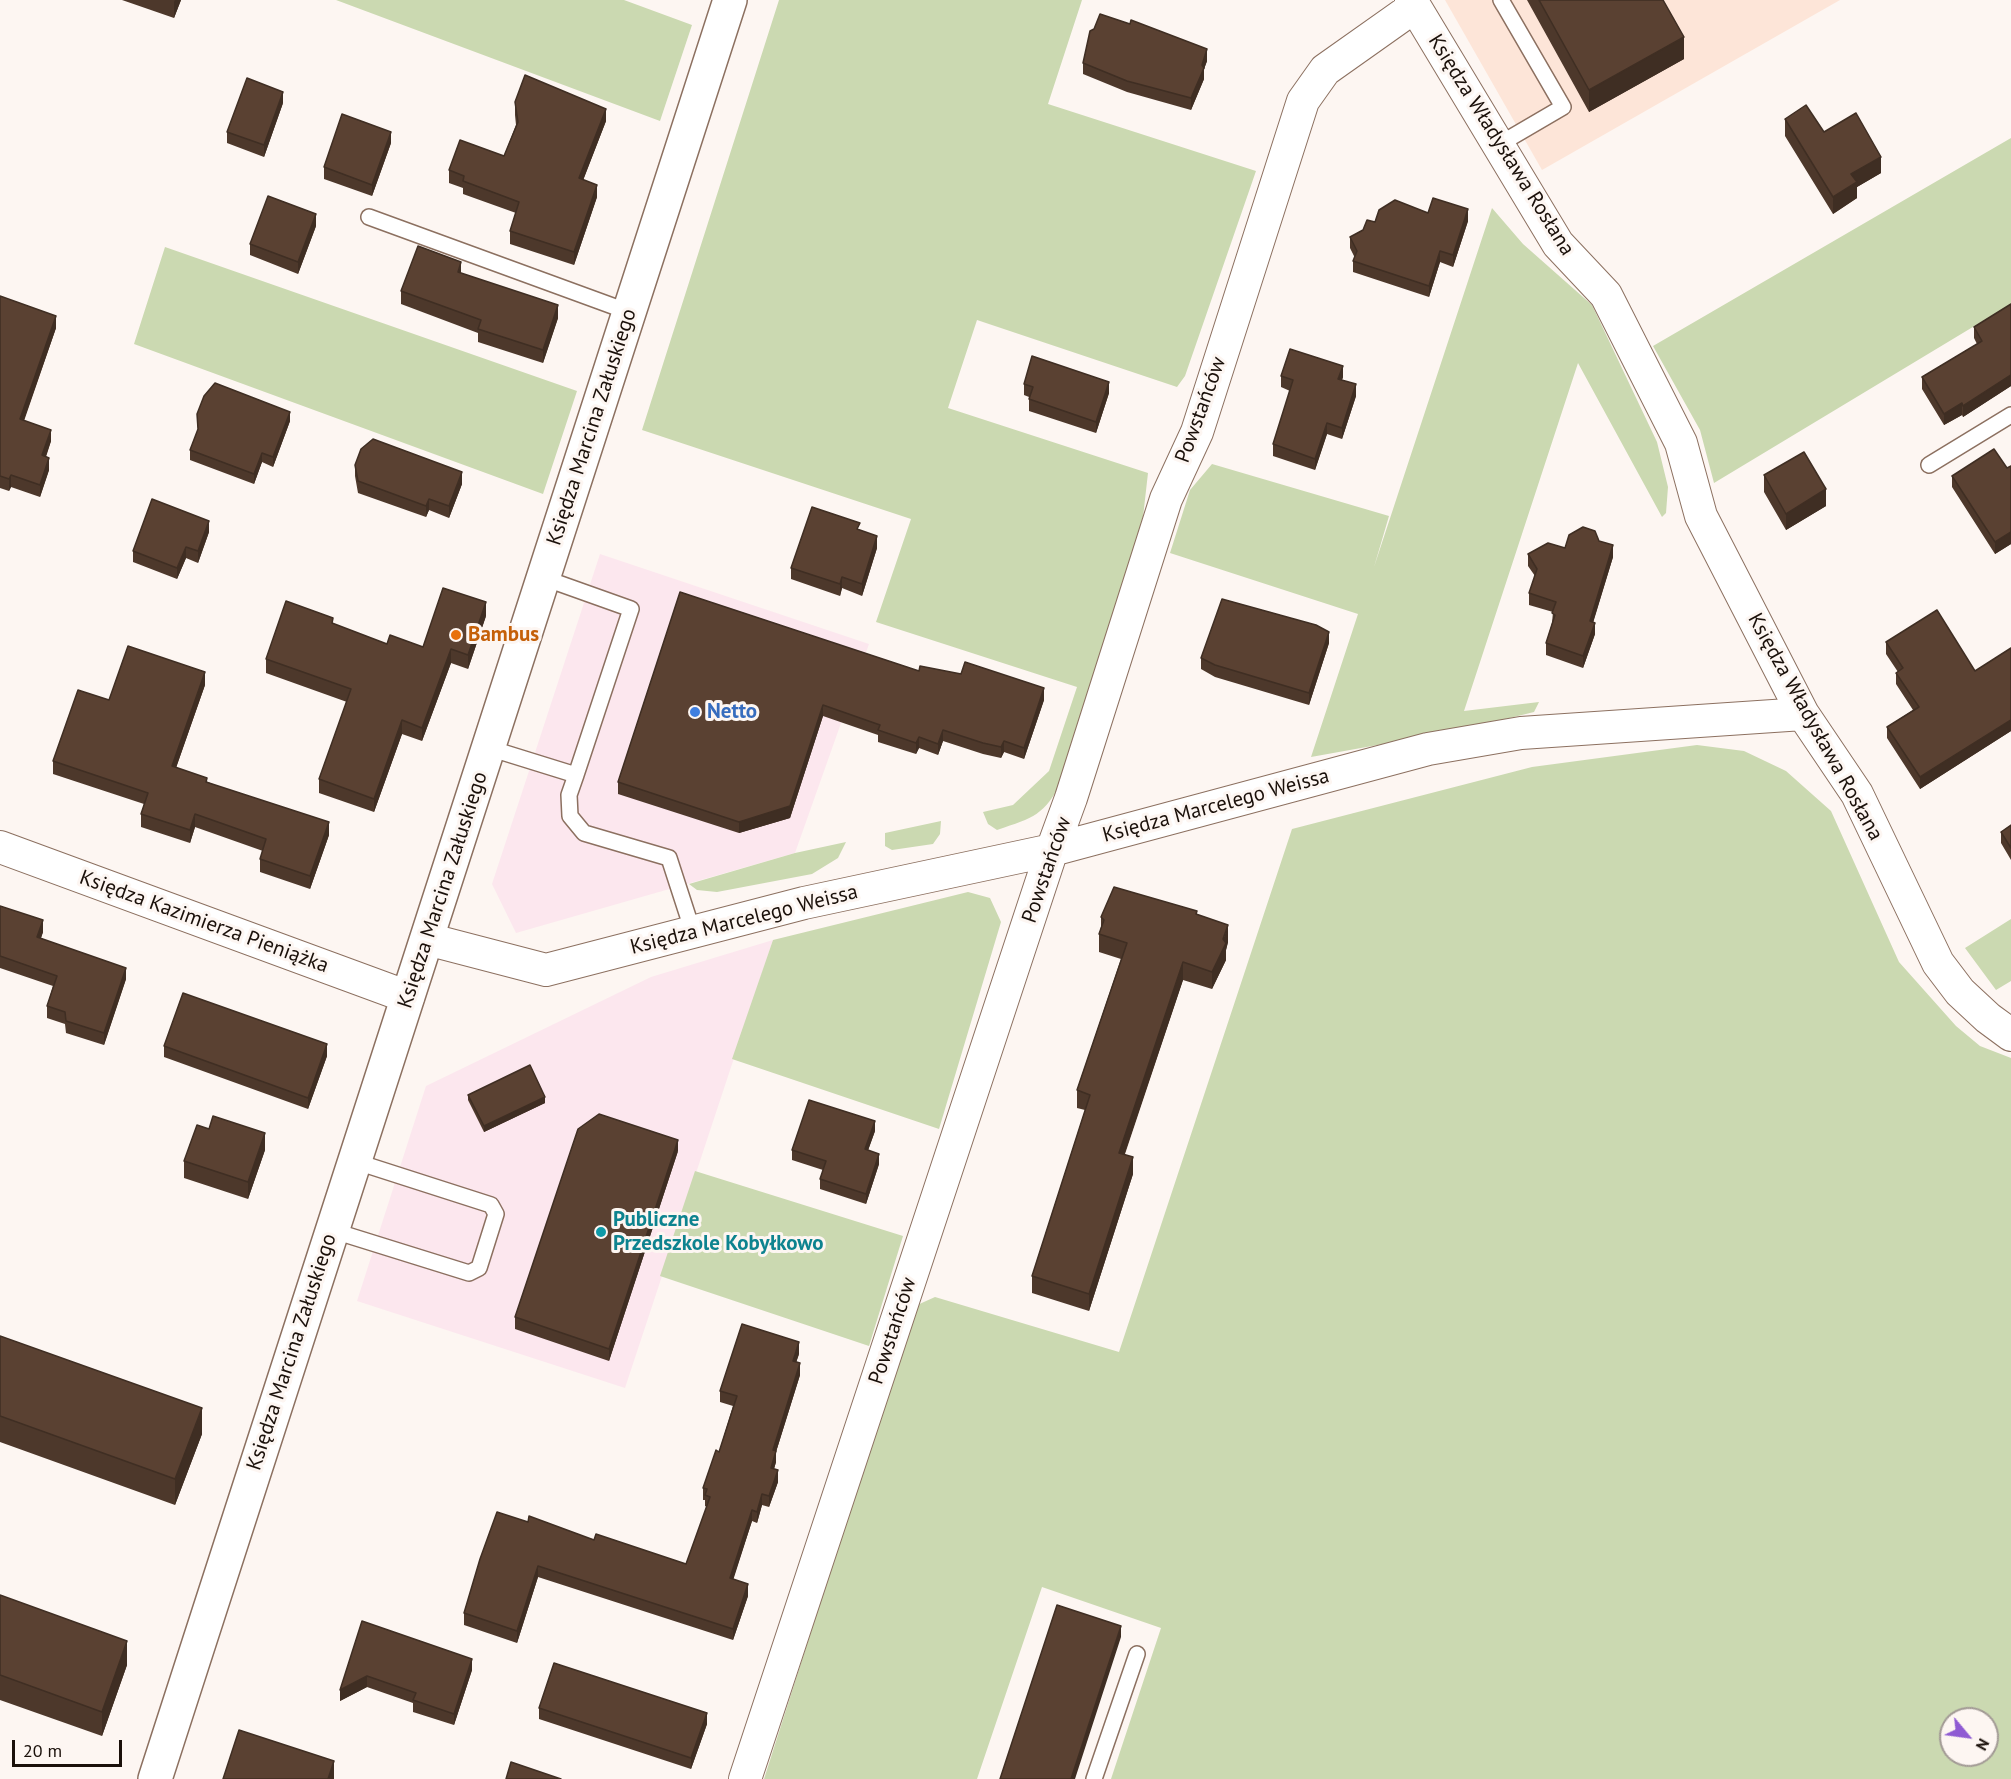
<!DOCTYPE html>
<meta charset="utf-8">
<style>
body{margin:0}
#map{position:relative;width:2011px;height:1779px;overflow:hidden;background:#fdf6f2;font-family:"PT Sans",sans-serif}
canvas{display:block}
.north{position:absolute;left:1939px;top:1707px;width:60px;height:60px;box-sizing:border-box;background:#fdf6f2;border:2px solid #a29a95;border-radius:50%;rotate:119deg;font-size:16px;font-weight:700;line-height:24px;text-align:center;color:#1a100a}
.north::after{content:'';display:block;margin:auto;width:21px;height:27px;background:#8f5bd3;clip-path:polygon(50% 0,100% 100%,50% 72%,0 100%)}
.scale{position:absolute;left:12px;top:1740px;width:110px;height:27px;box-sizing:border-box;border:3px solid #1a100a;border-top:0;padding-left:8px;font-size:18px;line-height:21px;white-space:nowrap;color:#1a100a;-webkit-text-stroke:4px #fdf6f2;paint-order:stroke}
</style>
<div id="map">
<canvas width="2011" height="1779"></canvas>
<div class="north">N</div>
<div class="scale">20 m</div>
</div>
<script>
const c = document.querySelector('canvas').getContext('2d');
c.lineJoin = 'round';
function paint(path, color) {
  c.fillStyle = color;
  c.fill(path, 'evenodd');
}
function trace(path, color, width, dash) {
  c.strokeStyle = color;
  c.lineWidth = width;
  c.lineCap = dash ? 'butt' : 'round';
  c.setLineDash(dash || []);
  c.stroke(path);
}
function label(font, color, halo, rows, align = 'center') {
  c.font = font + ' "PT Sans",sans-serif';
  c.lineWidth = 6;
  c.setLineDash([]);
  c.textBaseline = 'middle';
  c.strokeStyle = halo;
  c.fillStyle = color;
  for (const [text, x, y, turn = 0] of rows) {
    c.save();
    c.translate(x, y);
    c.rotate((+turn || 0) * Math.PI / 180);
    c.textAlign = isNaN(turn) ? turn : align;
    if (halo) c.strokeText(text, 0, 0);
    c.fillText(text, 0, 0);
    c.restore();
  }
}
paint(new Path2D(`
 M600,554l269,90 -74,209 -279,80 -24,-49z
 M773,940l-148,448 -268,-87 69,-215 225,-109z`), '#fce7ee');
paint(new Path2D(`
 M1445,0h395l-298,170z`), '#fde5d8');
paint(new Path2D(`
 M336,0h288l68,25 -32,96z
 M779,0h303l-34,104 208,67 -71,205 -8,11 -200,-67 -29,88 200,65 -5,44 -80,263c-20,36 -28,37 -66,50l-9,-6 -5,-12 30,-7 36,-34 28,-84 -201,-65 35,-103 -269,-89z
 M2011,138v166l-297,179 -14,-53 -47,-84z
 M1492,208l31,36 69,61 65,137 11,45 -2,26 -4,4 -84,-154 -114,348 75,-9 -5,10 -73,18 -150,27 47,-143 -188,-61 20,-63 22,-26 177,52 -15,51z
 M165,247l412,144 -34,103 -409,-150z
 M1697,745l47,6 42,20 45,40 68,151 57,64 24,20 31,12v721h-900l50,-151 -119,-41 -65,192h-213l151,-473 20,-9 184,55 173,-523 240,-62zM1951,1719h36v36h-36z
 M941,821l-1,13 -7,10 -41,6 -7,-4v-13z
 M846,842l-8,16 -26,16 -95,18 -20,-2 -8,-6 106,-31z
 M968,892l22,6 11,24 -62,207 -207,-70 41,-119z
 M2011,919v62l-15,9 -31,-42z
 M695,1171l208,65 -34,110 -209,-70z`), '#cbd9b1');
const lane = new Path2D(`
 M1498,145l65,-38 -62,-107
 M369,217l260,95
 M1929,465l82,-50
 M489,748l87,27 55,-166 -87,-31
 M576,775l-7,20 1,21 14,17 85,25 24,74
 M331,1230l138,43 10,-5 17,-54 -5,-9 -137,-44
 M1094,1779l43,-125`);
const street = new Path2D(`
 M1411,0l147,244 48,51 75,148 20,73 102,198 54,80 81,169 22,29 28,26 23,17
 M0,847l408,150
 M427,939l119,31 258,-67 248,-53 376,-101 93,-16 282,-19
 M745,1779l307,-929 19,-52 95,-299 31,-67 106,-331 22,-31 89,-63`);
const secondary = new Path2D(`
 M155,1779l575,-1779`);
trace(lane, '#8c7060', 18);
trace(street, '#8c7060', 34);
trace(secondary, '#8c7060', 36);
trace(lane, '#fff', 15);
trace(street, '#fff', 32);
trace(secondary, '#fff', 33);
paint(new Path2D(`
 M122,0h59l-7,18z
 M1527,0h136l21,59 -95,53z
 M1207,61l-3,8v10l-13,31 -64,-18 -44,-18v-11z
 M515,102l91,19 -23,59 14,17 -23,68 -64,-21v-13l6,-18 -53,-19v-6l-14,-5v-13l55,-14 12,-31 -1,-10z
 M283,103l-19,54 -37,-14v-11z
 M1785,119l39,13 57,41 -24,14v11l-24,16 -48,-78z
 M391,143l-19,53 -48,-17v-12z
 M1428,213l40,8 -15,46 -13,-5 -11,35 -76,-25v-11l2,-3 -5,-10v-11l13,-7 12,-8z
 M316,226l-18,48 -48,-19v-11z
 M461,274l97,44 -15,45 -65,-21v-9l-77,-29v-13z
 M0,296l56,32 -32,93 27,20 -5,16 3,13 -9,27 -29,-10 -2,4 -9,-3z
 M2011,304v82l-48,31 -1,-2 -18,10 -22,-36v-12l55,-33 -3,-6v-11z
 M1281,376l62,1 -1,3 14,16 -14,43 -15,-5 -12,36 -42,-14v-12l17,-53 -9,-4z
 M1024,384l85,9 -13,40 -67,-22v-14l-5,-2z
 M197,414l93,7 -17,46 -11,-5 -8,22 -64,-24v-10l8,-19z
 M355,465l107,19 -13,34 -20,-8 -3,7 -68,-24 -3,-17z
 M2011,466v78l-16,10 -43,-67v-11l55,-8z
 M1764,475l62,31 -40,24 -22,-38z
 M860,530l17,18 -15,48 -20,-8 -2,8 -49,-17v-11z
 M209,532l-11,31 -12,-5 -9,21 -44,-17v-11z
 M1599,541l14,16 -20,65 2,12 -12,34 -37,-13v-12l6,-20 1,-11 -24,-7v-12l6,-17 -7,-10v-12z
 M680,592l239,79 125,29 -20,59 -20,-7 -3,6 -18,-4 -40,-13 -5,14 -19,-7 -3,6 -38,-12v-7l-55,-19 -33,102 -51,15 -121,-39v-12z
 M486,616l-18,53 -17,-6 -29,78 -20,-7 -28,78 -55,-19v-14l28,-77 -81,-29v-14l67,-35 54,20 36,3z
 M1886,642l89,29 36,-23v83l-91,58 -33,-51v-11l26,-17 -17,-26v-11l2,-1 -12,-18z
 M1329,643l-20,62 -94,-28 -14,-8v-11z
 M205,685l-29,83 153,67 -19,54 -50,-17v-13l3,-8 -68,-24 -5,16 -49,-16v-13l3,-10 -91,-30v-13l56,-61z
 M2011,825v35l-10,-17v-11z
 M0,906l43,26 -2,6 85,41 -22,66 -38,-12 -1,-9 -18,-6v-12l6,-20 -53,-18z
 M1197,915l31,27 -2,8v10l-14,29 -29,-9 -58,174 8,20 -44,137 -57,-18v-17l53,-166 -8,-2v-18l44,-131 -22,-7v-18l2,-7v-10z
 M164,1046l163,10 -19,53 -144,-52z
 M468,1095l77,8 -61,29 -16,-32z
 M875,1131l-7,19 11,14 -13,40 -46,-15v-10l3,-9 -31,-10v-10z
 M265,1150l-17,49 -64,-21v-17z
 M678,1151l-69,210 -94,-32v-12z
 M0,1336l202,98 -27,71 -175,-63z
 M799,1354l-3,8 4,13 -24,77v10l-2,7 4,13 -9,25 -7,-2 -5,18 -5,-2 -19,58 15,17 -15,44 -195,-63 -21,66 -53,-18v-12l64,-91 158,42 21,-57 -2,-1v-6h-2v-12l16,-36 14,-46 -13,-4v-11z
 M0,1595l127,70 -25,71 -102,-36z
 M362,1621l110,49 -18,55 -41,-13v-9l-46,-16 -27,14z
 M539,1708l168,16 -16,45 -152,-50z`), '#4d382b');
paint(new Path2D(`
 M175,0h6l-7,18v-16z
 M1684,37v22l-95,53v-22z
 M1207,49v12l-3,8v10l-13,31v-12z
 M283,92v11l-19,54v-12z
 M606,109v12l-27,70v-13z
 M391,132v11l-19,53v-11z
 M1881,157v16l-24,14v11l-24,16v-17l18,-23z
 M597,185v12l-23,68v-13z
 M1468,209v12l-15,46v-12z
 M316,214v12l-18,48v-12z
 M1440,251v11l-11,35v-11z
 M461,262v14l-3,-4z
 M558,305v13l-15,45v-13z
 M56,316v12l-36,103v-12z
 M1343,366v11l-5,13v-11z
 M2011,375v11l-48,31v-11z
 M1109,382v11l-13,40v-11z
 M1356,384v12l-14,43v-11z
 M1962,403v12l-18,10v-11z
 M290,412v9l-17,46v-10z
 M1327,423v11l-12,36v-11z
 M51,430v11l-9,26v-12z
 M262,453v9l-8,22v-10z
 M49,458v12l-9,27v-12z
 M462,472v12l-13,34v-12z
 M11,475v12l-2,4v-12z
 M1826,489v17l-40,24v-16z
 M429,499v11l-3,7v-11z
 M209,521v11l-11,31v-12z
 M2011,532v12l-16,10v-12z
 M877,536v12l-15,48v-12z
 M1613,545v12l-23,76v-12z
 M186,547v11l-9,21v-11z
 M842,577v11l-2,8v-12z
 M486,602v14l-18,53v-14z
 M1595,623v11l-12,34v-12z
 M1329,632v11l-20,62v-12z
 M451,649v14l-29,78v-13z
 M205,672v13l-33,94v-13z
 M1044,688v12l-20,59v-11z
 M823,705v11l-33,102 -51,15v-11z
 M402,720v14l-28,78v-13z
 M2011,720v11l-91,58v-12z
 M943,730v11l-5,14v-11z
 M919,737v11l-3,6v-11z
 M1004,741v11l-3,6v-11z
 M195,814v13l-5,16v-13z
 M329,822v13l-19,54v-13z
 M43,920v12l-6,17v-12z
 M1228,925v17l-2,8v10l-14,29v-17z
 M1183,962v18l-64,190v-17z
 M126,968v11l-22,66v-12z
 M327,1044v12l-19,53v-11z
 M545,1097v6l-61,29v-6z
 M875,1121v10l-10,28v-10z
 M265,1133v17l-17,49v-17z
 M678,1140v11l-69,210v-12z
 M879,1154v10l-13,40v-10z
 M1133,1157v17l-44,137v-17z
 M799,1342v12l-6,18v-11z
 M800,1363v12l-24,77v10l-5,17v-11l2,-18z
 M202,1408v26l-27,71v-26z
 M778,1470v12l-9,25v-11z
 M762,1494v11l-5,18v-11z
 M752,1510v11l-22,69v-12z
 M538,1566v11l-21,66v-12z
 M748,1584v12l-15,44v-11z
 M1121,1626v11l-46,142h-4z
 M127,1641v24l-25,71v-24z
 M472,1659v11l-18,55v-11z
 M367,1676v11l-27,14v-11z
 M707,1713v11l-16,45v-11z
 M334,1761v18h-6z`), '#3f2e23');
const building = new Path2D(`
 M1539,0h124l21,37 -95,53z
 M1100,14l30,10 1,-4 76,29 -5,16 2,3 -13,30 -64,-17 -44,-18 7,-32 4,-2z
 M525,75l81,34 -27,69 18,7 -23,67 -64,-21 9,-29 -56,-21 1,-5 -15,-6 11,-30 44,16 14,-34 -3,-20z
 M247,78l36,14 -19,53 -37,-13z
 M1806,105l18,27 32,-19 25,44 -30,17 6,8 -24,15 -48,-78z
 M342,114l49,18 -19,53 -48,-18z
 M268,196l48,18 -18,48 -48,-18z
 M1433,198l35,11 -15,46 -13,-4 -11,35 -76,-25 4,-10 -7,-14 13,-7 4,-10 8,2 4,-12 16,-10 33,13z
 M418,246l43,16 -3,10 100,33 -15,45 -65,-21 3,-9 -80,-29z
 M0,296l56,20 -36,103 31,11 -9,25 7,3 -9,27 -29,-10 -2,4 -9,-3z
 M2011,304v71l-48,31 -1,-3 -18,11 -22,-37 60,-36 -8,-14z
 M1290,349l53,17 -5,13 18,5 -14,44 -15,-5 -12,36 -42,-15 20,-64 -12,-4z
 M1032,356l77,26 -13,40 -67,-23 4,-12 -9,-3z
 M215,383l75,29 -17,45 -11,-4 -8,21 -64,-24 8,-21 -1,-15 7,-18z
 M373,439l89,33 -13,34 -20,-7 -3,7 -68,-25 -3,-16 6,-16z
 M1994,449l13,19 4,-2v66l-16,10 -43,-66z
 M1804,452l22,37 -40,25 -22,-39z
 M152,499l57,22 -11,30 -12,-4 -9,21 -44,-17z
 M812,507l48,16 -3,6 20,7 -15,48 -20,-7 -2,7 -49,-16z
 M1583,527l12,4 4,10 14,4 -23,76 5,2 -12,33 -37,-13 9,-28 -3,-2 4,-11 -27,-9 8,-24 -9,-15 20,-11 17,5 4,-13z
 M443,588l43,14 -18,53 -17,-6 -29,79 -20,-8 -28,79 -55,-20 32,-90 -85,-30 20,-58 47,17 -1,5 55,21 3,-9 33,12z
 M680,592l239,79 1,-5 41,8 4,-12 79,26 -20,60 -20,-7 -3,6 -18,-4 -40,-13 -5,14 -19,-7 -3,6 -38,-13 2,-5 -57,-20 -33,101 -51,16 -121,-40z
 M1222,599l94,26 13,7 -20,61 -94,-28 -14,-7z
 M1937,610l38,61 36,-23v72l-91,57 -33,-50 32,-20 -23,-34 7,-5 -17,-26z
 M128,646l77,26 -33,94 35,12 -1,4 123,40 -19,54 -50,-17 6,-20 -71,-25 -5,16 -49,-16 7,-21 -95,-32 25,-71 31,10z
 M2011,825v23l-10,-16z
 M1114,887l83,24 -1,3 32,11 -5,14 3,4 -14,29 -29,-10 -64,191 14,4 -44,137 -57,-18 58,-181 -13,-5 50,-147 -28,-9 5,-14 -3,-3z
 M0,906l43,14 -6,17 89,31 -22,65 -38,-12 -1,-9 -18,-6 10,-30 -57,-20z
 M183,993l144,51 -19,54 -144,-52z
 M530,1065l15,32 -61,29 -16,-31z
 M809,1100l66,21 -10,28 14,5 -13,40 -46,-15 6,-18 -34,-11z
 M599,1114l79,26 -69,209 -94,-32 63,-188z
 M213,1116l52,17 -17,49 -64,-21 13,-36 12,4z
 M742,1324l57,18 -6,19 7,2 -27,87 3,1 -5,17 7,2 -9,26 -7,-2 -5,18 -5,-2 -22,68 18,6 -15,45 -195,-63 -21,65 -53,-18 16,-54 17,-47 31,10 1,-6 65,24 2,-6 90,30 24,-67 -5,-2 2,-6 -4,-1 13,-38 3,2 18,-56 -17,-5z
 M0,1336l202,72 -27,71 -175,-63z
 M0,1595l127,46 -25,71 -102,-37z
 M1057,1605l64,21 -50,153h-71z
 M362,1621l110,38 -18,55 -41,-14 3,-7 -49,-17 -27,14z
 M554,1663l153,50 -16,45 -152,-50z
 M239,1730l95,31 -6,18h-105z
 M511,1762l50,17h-55z`);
paint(building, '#5a4132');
trace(building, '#3f2e23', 1.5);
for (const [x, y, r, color] of [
 [456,635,6,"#e8710a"],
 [695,712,6,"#3f7fe0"],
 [601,1232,6,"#0f9aa8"]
]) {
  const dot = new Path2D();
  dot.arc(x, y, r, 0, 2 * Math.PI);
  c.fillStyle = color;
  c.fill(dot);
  trace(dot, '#fdf6f2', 2);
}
label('21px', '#1a100a', '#fdf6f2', [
 ["Księdza Władysława Rosłana",1501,145,58],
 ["Powstańców",1201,410,-70],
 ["Księdza Marcina Załuskiego",592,427,-72],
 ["Księdza Władysława Rosłana",1815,727,61],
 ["Księdza Marcelego Weissa",1216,806,-15],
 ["Powstańców",1047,870,-71],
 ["Księdza Marcina Załuskiego",443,890,-72],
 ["Księdza Marcelego Weissa",744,920,-14],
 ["Księdza Kazimierza Pieniążka",204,922,20],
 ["Powstańców",893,1331,-72],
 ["Księdza Marcina Załuskiego",292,1352,-72]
]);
label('bold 21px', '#c56008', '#fdf6f2', [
 ["Bambus",468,635]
], 'left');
label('bold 21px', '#366cbe', '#fdf6f2', [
 ["Netto",707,712]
], 'left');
label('bold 21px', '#0d838f', '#fdf6f2', [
 ["Publiczne",613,1220],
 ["Przedszkole Kobyłkowo",613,1244]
], 'left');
</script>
